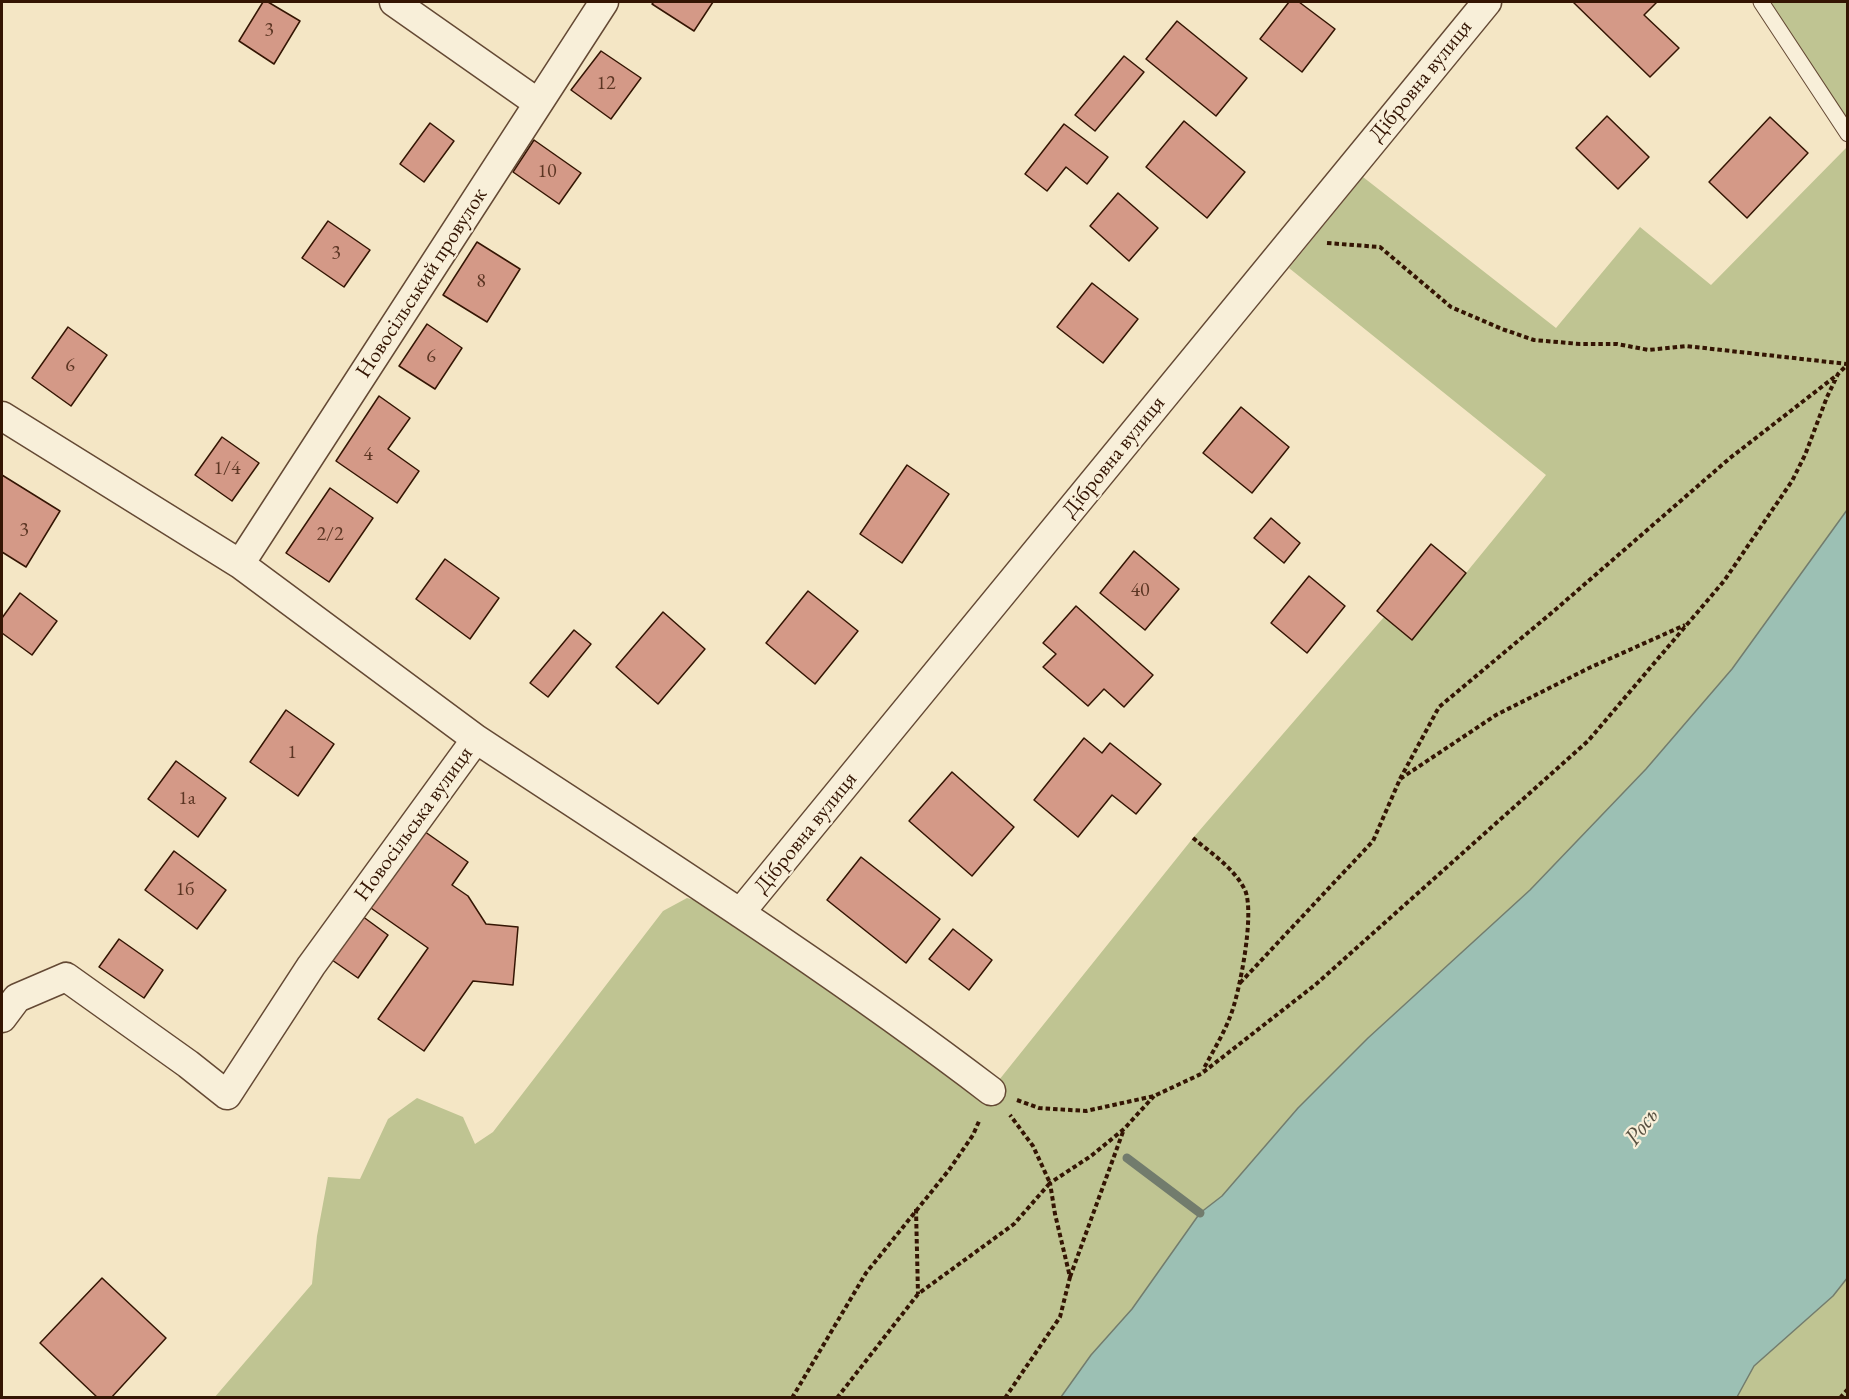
<!DOCTYPE html>
<meta charset="utf-8">
<style>
body{margin:0}
#map{position:relative;width:1849px;height:1399px;overflow:hidden;background:#f4e6c5;font-family:"EB Garamond",serif}
canvas{display:block}
.frame{position:absolute;inset:0;border:3px solid #341503;pointer-events:none}
</style>
<div id="map">
<canvas width="1849" height="1399"></canvas>
<div class="frame"></div>
</div>
<script>
const c = document.querySelector('canvas').getContext('2d');
c.lineJoin = 'round';
function paint(path, color) {
  c.fillStyle = color;
  c.fill(path, 'evenodd');
}
function trace(path, color, width, dash) {
  c.strokeStyle = color;
  c.lineWidth = width;
  c.lineCap = dash ? 'butt' : 'round';
  c.setLineDash(dash || []);
  c.stroke(path);
}
function label(font, color, halo, rows, align = 'center') {
  c.font = font + ' "EB Garamond",serif';
  c.lineWidth = 4.5;
  c.setLineDash([]);
  c.textBaseline = 'middle';
  c.strokeStyle = halo;
  c.fillStyle = color;
  for (const [text, x, y, turn = 0] of rows) {
    c.save();
    c.translate(x, y);
    c.rotate((+turn || 0) * Math.PI / 180);
    c.textAlign = isNaN(turn) ? turn : align;
    if (halo) c.strokeText(text, 0, 0);
    c.fillText(text, 0, 0);
    c.restore();
  }
}
paint(new Path2D(`
 M1761,2h86v132z
 M1847,147v363l-115,159 -86,100 -116,121 -162,148 -70,70 -76,88 -22,17 -68,96 -41,46 -30,42 -847,1 98,-114 5,-48 11,-59 32,2 28,-60 29,-21 46,19 12,27 18,-12 170,-221 24,-13 53,15 251,177 202,-252 191,-221 28,22 134,-164 -257,-207 74,-91 193,151 84,-101 71,58z
 M1847,1206v191l-116,1 23,-32 79,-70 7,-10z`), '#bfc492');
const water = new Path2D(`
 M1847,510l1,767 -15,19 -79,70 -17,31h-676l30,-42 41,-46 68,-96 22,-17 76,-88 70,-70 162,-148 116,-121 86,-100z`);
paint(water, '#9cc0b4');
trace(water, '#727c6d', 1.5);
trace(new Path2D(`
 M1127,1158l73,55`), '#727c6d', 9);
const building = new Path2D(`
 M263,2h5l32,19 -26,43 -35,-23z
 M654,2h59l-19,29 -42,-27z
 M1289,2h10l36,27 -33,43 -42,-33z
 M1573,2h84l-13,13 35,33 -29,29z
 M1177,21l70,57 -31,38 -70,-57z
 M601,51l40,27 -30,41 -40,-29z
 M1124,56l20,16 -49,59 -20,-16z
 M1607,116l42,41 -31,32 -42,-41z
 M1770,117l38,36 -61,65 -38,-36z
 M1184,121l61,51 -38,46 -61,-51z
 M430,123l24,18 -30,41 -24,-18z
 M1064,124l44,33 -21,27 -21,-17 -19,24 -22,-17z
 M534,140l47,33 -22,31 -46,-32z
 M1118,193l40,35 -29,33 -39,-35z
 M328,221l42,29 -26,37 -42,-29z
 M477,242l43,27 -33,53 -44,-27z
 M1092,283l46,36 -35,44 -46,-36z
 M427,324l35,24 -27,41 -36,-23z
 M68,327l39,28 -36,51 -39,-28z
 M379,396l31,22 -22,31 31,22 -22,32 -61,-42z
 M1241,407l48,40 -37,46 -49,-40z
 M222,437l37,26 -27,38 -37,-26z
 M907,465l42,29 -47,69 -42,-29z
 M2,475l58,36 -34,56 -24,-15z
 M330,488l43,30 -44,64 -43,-29z
 M1271,518l29,25 -16,20 -30,-25z
 M1431,544l35,29 -54,67 -35,-29z
 M1134,551l45,38 -34,41 -45,-37z
 M445,559l54,39 -29,41 -54,-40z
 M1309,576l36,30 -38,47 -36,-30z
 M808,591l50,40 -43,53 -49,-41z
 M20,593l37,28 -25,34 -30,-22v-15z
 M1076,606l77,69 -29,32 -20,-18 -16,17 -45,-39 13,-13 -13,-11z
 M663,612l42,37 -47,55 -42,-37z
 M574,630l17,14 -43,53 -18,-14z
 M286,710l48,34 -36,52 -48,-34z
 M1084,738l18,15 8,-10 51,41 -25,30 -24,-19 -34,42 -44,-37z
 M176,761l50,37 -28,39 -50,-38z
 M952,772l62,55 -42,49 -63,-55z
 M421,829l47,33 -16,23 16,11 18,28 32,3 -5,58 -40,-4 -49,70 -46,-32 50,-71 -60,-42z
 M174,851l52,39 -29,39 -52,-39z
 M861,857l79,62 -34,44 -79,-63z
 M362,916l26,19 -30,43 -26,-18z
 M953,929l39,31 -23,30 -40,-31z
 M119,939l44,31 -19,28 -45,-31z
 M102,1278l64,60 -55,60h-13l-58,-55z`);
paint(building, '#d49987');
trace(building, '#341503', 1.5);
const lane = new Path2D(`
 M1761,2l87,132`);
const street = new Path2D(`
 M394,2l144,101
 M2,416l238,148 236,175 -165,227 -84,129 -39,-31 -122,-87 -49,21 -15,20
 M240,564l364,-562
 M476,739c173,114 350,226 515,352
 M740,913l747,-911`);
trace(lane, '#644934', 17);
trace(street, '#644934', 31);
trace(new Path2D(`
 M1327,243l53,4 71,60 51,22 32,11 46,4h37l32,6 37,-4 161,18
 M1400,779l39,-72 116,-97 175,-152 107,-83
 M1193,838c18,15 41,30 52,52 10,23 -5,102 -15,127 -7,18 -18,36 -27,53
 M1240,983l133,-142 27,-62 96,-64 93,-47 96,-43
 M1017,1100l22,8 47,3 68,-15 47,-22 114,-89 273,-244 136,-160 68,-100 13,-26 22,-58 11,-23 10,-10
 M916,1209l2,85
 M1070,1277l54,-148
 M792,1398l74,-125 83,-103 24,-35 7,-16
 M837,1398l81,-104 96,-70 36,-41 -17,-37 -23,-31
 M1005,1398l55,-81 10,-40 -15,-63 -5,-31 41,-27 33,-27 30,-33
 M1840,1398l8,-9`), '#341503', 4, [4.5, 3]);
trace(lane, '#f8efd9', 15);
trace(street, '#f8efd9', 28);
label('20px', '#5c3624', null, [
 ["3",269,31],
 ["12",606,84],
 ["10",547,172],
 ["3",336,254],
 ["8",481,282],
 ["6",431,357],
 ["6",70,366],
 ["4",368,455],
 ["1/4",227,469],
 ["3",24,531],
 ["2/2",330,535],
 ["40",1140,591],
 ["1",292,753],
 ["1а",187,799],
 ["1б",185,890]
]);
label('22px', '#341503', '#f8efd9', [
 ["Дібровна вулиця",1421,81,-51],
 ["Новосільський провулок",422,283,-57],
 ["Дібровна вулиця",1114,457,-51],
 ["Новосільська вулиця",414,824,-54],
 ["Дібровна вулиця",806,833,-51]
]);
label('italic 24px', '#585141', '#f8efd9', [
 ["Рось",1642,1127,-53]
]);
</script>
